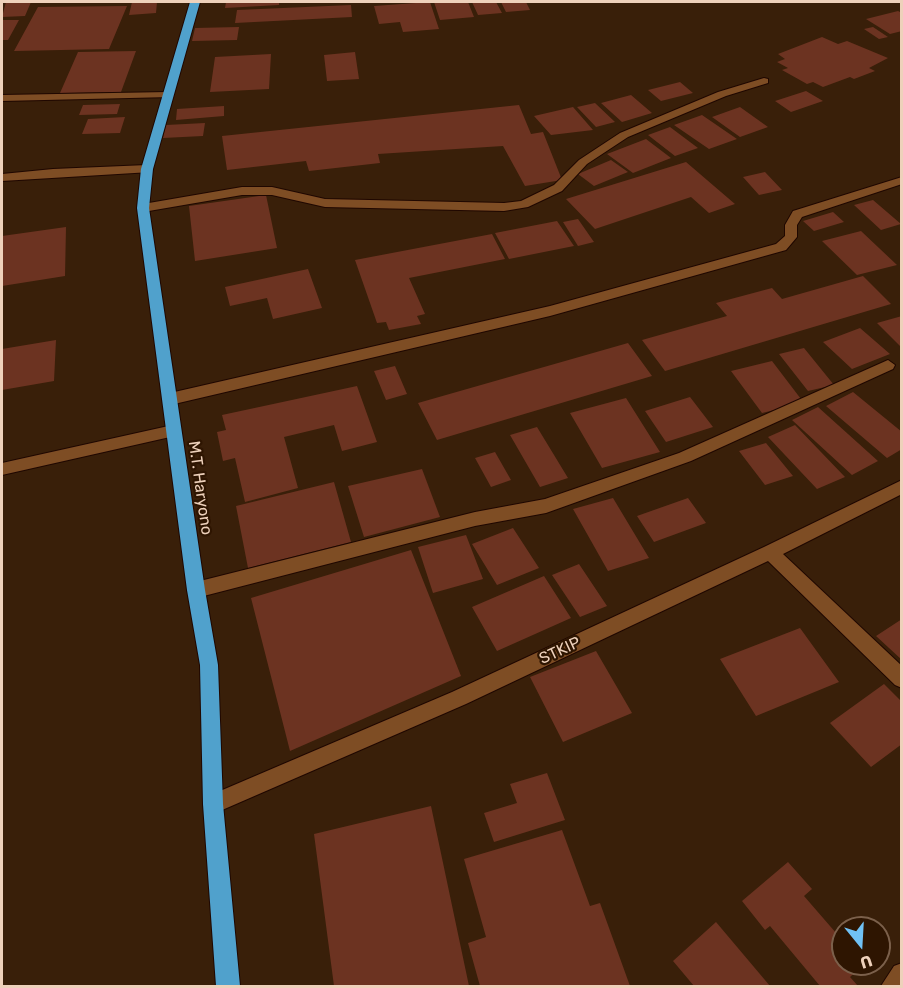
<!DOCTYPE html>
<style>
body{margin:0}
#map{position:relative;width:903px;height:988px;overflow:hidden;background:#391f09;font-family:Rubik,sans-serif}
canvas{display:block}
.frame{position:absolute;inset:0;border:3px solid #eed1bb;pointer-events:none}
.north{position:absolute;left:831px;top:916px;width:60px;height:60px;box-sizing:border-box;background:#2e1501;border:2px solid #7b604b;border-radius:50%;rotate:162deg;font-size:16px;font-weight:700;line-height:24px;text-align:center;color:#eed1bb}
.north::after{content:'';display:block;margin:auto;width:21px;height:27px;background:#70c1f4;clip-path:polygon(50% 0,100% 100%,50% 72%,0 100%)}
</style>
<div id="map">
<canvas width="903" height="988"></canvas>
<div class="frame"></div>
<div class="north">U</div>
</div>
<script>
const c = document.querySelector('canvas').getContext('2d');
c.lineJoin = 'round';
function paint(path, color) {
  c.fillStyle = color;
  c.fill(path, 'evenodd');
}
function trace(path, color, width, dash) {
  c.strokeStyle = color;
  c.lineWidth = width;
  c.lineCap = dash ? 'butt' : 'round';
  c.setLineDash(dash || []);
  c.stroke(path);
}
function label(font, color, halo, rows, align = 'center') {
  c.font = font + ' Rubik,sans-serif';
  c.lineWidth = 4.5;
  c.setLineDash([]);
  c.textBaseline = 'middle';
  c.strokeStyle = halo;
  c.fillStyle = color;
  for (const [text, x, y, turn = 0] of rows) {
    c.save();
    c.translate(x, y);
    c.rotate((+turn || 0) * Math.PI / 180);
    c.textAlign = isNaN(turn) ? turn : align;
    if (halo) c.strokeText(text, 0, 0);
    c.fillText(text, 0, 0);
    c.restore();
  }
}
paint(new Path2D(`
 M6,2h25l-6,14 -23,1z
 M132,2h25l-1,11 -27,2z
 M226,2h53v3l-54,3z
 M430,2l9,27 -36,3 -3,-10 -21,2 -5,-18z
 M434,2h34l6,15 -34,3z
 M472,2h24l6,11 -24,2z
 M501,2h25l4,8 -24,2z
 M351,5l1,12 -117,6 2,-13z
 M127,6l-18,43 -95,2 24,-44z
 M898,11l4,2v18l-12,3 -24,-15z
 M2,20h17l-11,20h-6z
 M239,27l-2,13 -45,1 3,-13z
 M873,27l15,10 -9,2 -15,-10z
 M822,37l16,7 9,-3 41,17 -19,10 6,3 -21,8 -4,-2 -27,10 -10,-5 -6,2 -25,-14 6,-2 -11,-6 8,-3 -7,-5z
 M136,51l-15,41 -61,1 18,-41z
 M355,52l4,27 -32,2 -3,-26z
 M271,54l-2,35 -59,3 5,-35z
 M680,82l13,11 -32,8 -13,-11z
 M806,91l17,10 -32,11 -16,-11z
 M631,95l21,18 -30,9 -21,-19z
 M595,103l20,19 -19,5 -19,-20z
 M120,104l-3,10 -38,1 4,-10z
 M519,105l12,29 12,-2 19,48 -37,6 -22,-40 -125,8 2,9 -71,8 -3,-10 -79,9 -5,-34z
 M224,106v10l-48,4 1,-11z
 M573,107l20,23 -42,5 -17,-19z
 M740,107l28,20 -28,10 -28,-20z
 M702,115l35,24 -28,10 -35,-24z
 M125,117l-5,16 -38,1 6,-15z
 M205,123l-2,13 -40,2 3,-13z
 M670,127l28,21 -23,8 -27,-21z
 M646,139l25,19 -38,15 -26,-19z
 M611,160l17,12 -34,14 -16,-12z
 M686,162l49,42 -26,9 -18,-16 -96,32 -29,-30z
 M765,172l17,18 -23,5 -16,-18z
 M266,195l11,53 -82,13 -6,-55z
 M873,200l28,24 -20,6 -27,-25z
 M833,212l11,10 -30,9 -11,-10z
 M578,219l16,23 -16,4 -15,-24z
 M557,221l17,25 -65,13 -14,-26z
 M66,227l-1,49 -63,10v-50z
 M861,231l36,34 -40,10 -35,-34z
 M492,234l13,25 -96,19 16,36 -8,2 4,8 -32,6 -3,-8 -9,1 -22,-63z
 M308,269l14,39 -49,11 -6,-21 -37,8 -5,-19z
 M863,276l28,28 -226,67 -23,-31 85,-24 -11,-13 56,-15 10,11z
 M902,316v32l-25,-25z
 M860,328l30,26 -38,15 -29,-27z
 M56,340l-2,41 -52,9v-41z
 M628,343l24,33 -215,64 -19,-37z
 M804,348l30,37 -26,6 -29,-37z
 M772,361l32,42 -42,10 -31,-42z
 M395,366l12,28 -21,6 -12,-29z
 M357,386l20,56 -35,9 -8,-26 -50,12 14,51 -53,14 -10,-44 -12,3 -6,-29 9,-2 -4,-15z
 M853,392l49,40v17l-15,9 -61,-52z
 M690,397l23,30 -47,15 -21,-31z
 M626,398l34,54 -58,16 -32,-55z
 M818,407l60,54 -26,14 -60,-55z
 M795,425l50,52 -28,12 -49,-52z
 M537,427l31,51 -28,9 -30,-52z
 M766,443l27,33 -28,9 -26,-34z
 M495,452l16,28 -20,7 -16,-29z
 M422,469l18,48 -76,20 -16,-51z
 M334,482l17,60 -103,26 -12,-62z
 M613,498l36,60 -41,13 -35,-62z
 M688,498l18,25 -52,19 -17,-26z
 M513,528l26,40 -42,17 -25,-41z
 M466,535l17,44 -50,14 -15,-46z
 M411,550l50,126 -171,75 -39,-153z
 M579,564l28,42 -27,11 -28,-42z
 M544,576l27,42 -74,33 -25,-44z
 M902,619v41l-26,-24z
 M800,628l39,54 -83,34 -36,-57z
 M596,651l36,62 -69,29 -33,-65z
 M884,684l18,18v42l-31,23 -41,-44z
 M547,773l18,47 -71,22 -10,-29 33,-10 -7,-19z
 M431,806l38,180h-135l-20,-152z
 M562,830l28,76 10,-3 30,83h-150l-12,-43 18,-6 -22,-78z
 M788,862l24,27 -8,7 39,45v23h21l-14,13 8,9h-38l-50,-60 -5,4 -23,-29z
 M716,922l54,64h-76l-21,-25z`), '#6c3321');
const service = new Path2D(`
 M764,78l4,1v4l-42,13 -98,41 -41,27 -25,27 -34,16 -24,4 -179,-4 -53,-12h-30l-99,17 -6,-4 6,-4 99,-17h30l53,12 179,4 17,-2 33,-16 25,-25 41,-27 98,-41z`);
const minor = new Path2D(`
 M168,92l4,1v4l-170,4v-6z
 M147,165l6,4 -2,3 -149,9v-7l51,-5z
 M902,177v7l-100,33 -5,8v12l-11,13 -236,66 -380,89 -5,-2 -3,-4 3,-4 5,-2 380,-87 226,-62 9,-8v-11l8,-14z
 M888,360l7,5 -2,4 -202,92 -145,52 -71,13 -279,72 -6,-3 -3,-5 3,-5 6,-3 279,-70 70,-13 134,-46z
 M173,425l6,2 2,4 -2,4 -177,40v-12z
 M902,480v14l-119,60 119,112v22l-7,-3 -127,-124 -302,143 -253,110 -7,-3 -3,-7 3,-7 246,-105 312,-145z
 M902,963v23h-21l13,-20z`);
const trunk = new Path2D(`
 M190,2h10l-47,167 -4,39 56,382 13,75 5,139 17,182h-24l-13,-182 -3,-139 -13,-75 -50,-382 4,-39z`);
trace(service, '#1f0700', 2);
trace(minor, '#1f0700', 2);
trace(trunk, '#1f0700', 2);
paint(service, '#7e4d24');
paint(minor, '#7e4d24');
paint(trunk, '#50a1cc');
label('16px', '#eed1bb', '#2e1501', [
 ["M.T. Haryono",200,488,82],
 ["STKIP",560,651,-25]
]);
</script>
